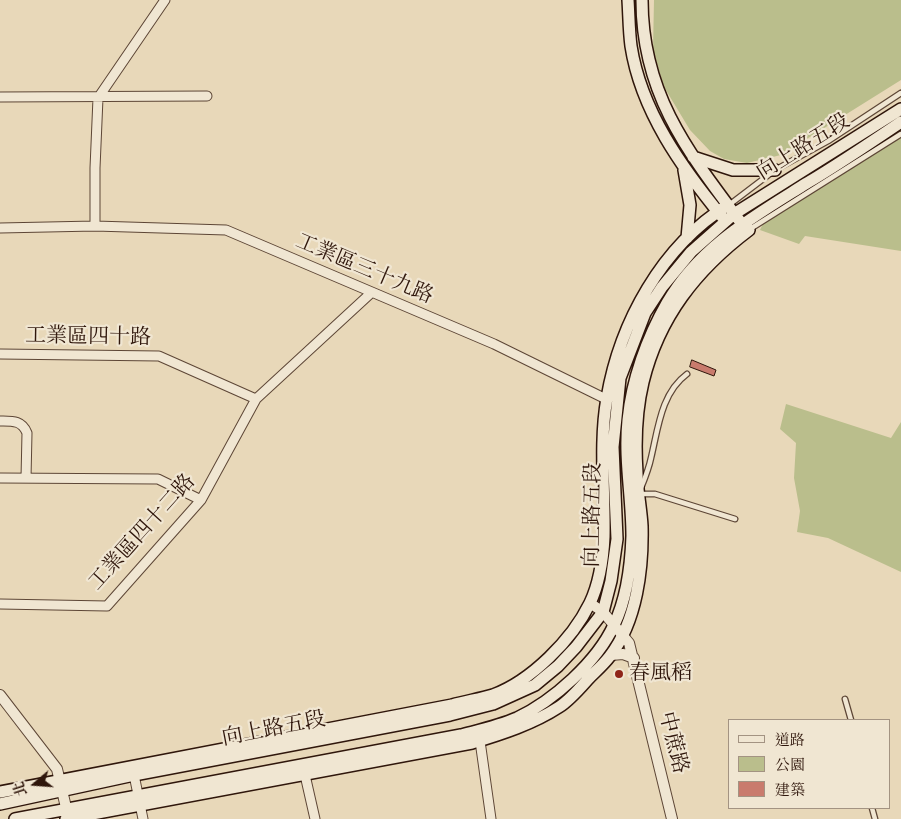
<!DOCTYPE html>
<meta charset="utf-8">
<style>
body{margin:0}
#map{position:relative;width:901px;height:819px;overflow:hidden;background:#e8d8b9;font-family:"IM FELL Double Pica","Noto Serif TC",serif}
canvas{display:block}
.legend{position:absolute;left:728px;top:719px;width:162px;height:90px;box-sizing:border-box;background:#f0e6d2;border:1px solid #a39382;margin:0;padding:6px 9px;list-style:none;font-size:15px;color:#2f160b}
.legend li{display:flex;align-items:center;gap:10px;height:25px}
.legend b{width:25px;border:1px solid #a39382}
.north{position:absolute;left:10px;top:759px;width:50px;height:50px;-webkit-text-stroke:4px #f0e6d2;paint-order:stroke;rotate:252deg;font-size:14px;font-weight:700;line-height:20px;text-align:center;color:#2f160b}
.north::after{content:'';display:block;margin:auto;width:18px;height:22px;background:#2f160b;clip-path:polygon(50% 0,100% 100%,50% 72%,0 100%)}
</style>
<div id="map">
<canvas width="901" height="819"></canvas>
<ul class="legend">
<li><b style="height:6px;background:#f0e6d2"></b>道路</li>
<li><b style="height:14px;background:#babe8c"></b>公園</li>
<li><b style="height:14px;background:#c97b6d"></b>建築</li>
</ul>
<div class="north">北</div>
</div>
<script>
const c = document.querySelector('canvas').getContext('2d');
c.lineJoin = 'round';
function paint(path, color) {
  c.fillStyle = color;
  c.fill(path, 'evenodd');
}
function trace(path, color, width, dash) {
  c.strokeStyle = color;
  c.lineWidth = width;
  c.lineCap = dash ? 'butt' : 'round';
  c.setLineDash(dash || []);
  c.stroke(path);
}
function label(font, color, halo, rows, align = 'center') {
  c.font = font + ' "IM FELL Double Pica","Noto Serif TC",serif';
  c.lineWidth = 4.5;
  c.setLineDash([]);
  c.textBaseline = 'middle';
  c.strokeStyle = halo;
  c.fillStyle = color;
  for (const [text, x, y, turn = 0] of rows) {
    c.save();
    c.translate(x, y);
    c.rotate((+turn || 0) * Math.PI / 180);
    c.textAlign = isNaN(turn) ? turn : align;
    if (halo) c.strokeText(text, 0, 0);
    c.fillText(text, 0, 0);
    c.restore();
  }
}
paint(new Path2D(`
 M654,0h247v80l-120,75 -34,8 -23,-4 -14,-8 -20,-21 -26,-43 -11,-37z
 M901,132v119l-96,-15 -6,8 -39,-14 7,-15z
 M786,404l105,34 10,-16v150l-73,-34 -31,-6 3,-21 -6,-33 2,-35 -16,-14z`), '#babe8c');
const building = new Path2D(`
 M692,360l24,10 -2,6 -24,-9z`);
paint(building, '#c97b6d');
trace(building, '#2f160b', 1);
const service = new Path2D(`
 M729,205l46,-35 53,-29 73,-48
 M750,229l151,-95
 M641,488c4,-10 8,-20 10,-30 7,-29 10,-65 36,-84
 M640,494h15l80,25
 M845,699l6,21
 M872,808l3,11`);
const minor = new Path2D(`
 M0,97l207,-1
 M98,98l67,-98
 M95,226l131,4 268,114 112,55
 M0,228l95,-2v-58l3,-70
 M0,354l159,2 97,43
 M0,421c12,0 22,-1 27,12l-1,45
 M0,478l158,1 43,21
 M0,604l107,2 94,-106 55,-101 115,-106
 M480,741l11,78
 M133,770l10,49
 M305,775l10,44`);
const tertiary = new Path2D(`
 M590,603l13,9 26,31 43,176
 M611,655l12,-1 11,4
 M0,695l57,74 11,47`);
const secondary = new Path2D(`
 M628,0c1,15 1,31 3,46 10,65 51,122 92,172
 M693,157l40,13h42
 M684,170l6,35 -3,33
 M0,792l452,-87c14,-4 28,-6 41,-10 38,-14 79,-55 97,-92 9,-19 13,-45 14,-66 1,-46 -5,-94 3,-139 13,-76 55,-152 121,-193
 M0,804l134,-29 316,-60 43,-11 42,-19 23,-19 18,-19 27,-35 8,-31 6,-42 -4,-92 7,-69 25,-65 17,-26 29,-35 43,-38 167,-105
 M15,819l446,-84c19,-5 38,-9 56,-17 36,-17 80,-56 97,-93 13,-27 17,-60 18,-89 0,-39 -8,-77 -4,-116 4,-40 19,-82 39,-117 33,-57 86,-86 140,-120 32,-19 63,-40 94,-61
 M66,819l406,-76c30,-9 61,-19 87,-36 11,-7 21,-19 30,-29 7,-7 15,-14 21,-22 27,-35 33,-88 32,-130 -1,-18 -5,-36 -5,-53 -2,-30 -1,-62 6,-91 16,-65 53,-112 106,-152l-7,-6c-54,-72 -100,-130 -100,-224`);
trace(service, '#5d4636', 7);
trace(minor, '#5d4636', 11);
trace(tertiary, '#5d4636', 12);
trace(secondary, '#2f160b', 14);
trace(service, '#f0e6d2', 4.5);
trace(minor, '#f0e6d2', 9);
trace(tertiary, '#f0e6d2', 10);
trace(secondary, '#f0e6d2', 11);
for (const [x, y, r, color] of [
 [619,674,5,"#8f2418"]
]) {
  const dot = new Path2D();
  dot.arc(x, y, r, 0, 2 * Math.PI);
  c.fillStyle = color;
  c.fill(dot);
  trace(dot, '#f0e6d2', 2);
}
label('21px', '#2f160b', '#f0e6d2', [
 ["向上路五段",804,148,-32],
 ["工業區三十九路",364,270,23],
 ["工業區四十路",88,338,1],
 ["向上路五段",594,515,-89],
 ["工業區四十二路",143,533,-48],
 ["向上路五段",274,730,-11],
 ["中蔗路",672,743,76]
]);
label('21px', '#2f160b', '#f0e6d2', [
 ["春風稻",629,674]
], 'left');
</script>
